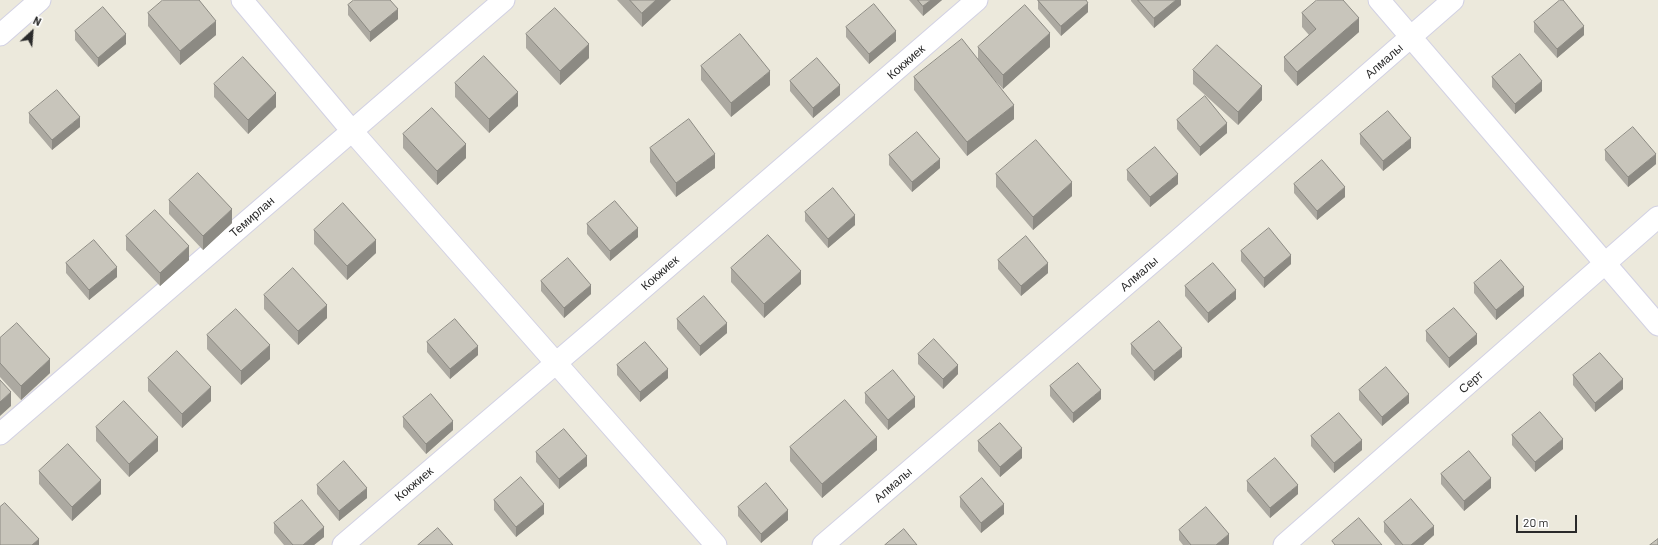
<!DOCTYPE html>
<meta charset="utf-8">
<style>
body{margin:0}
#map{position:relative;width:1658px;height:545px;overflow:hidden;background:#ece9dc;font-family:Barlow,sans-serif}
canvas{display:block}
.north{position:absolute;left:12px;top:12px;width:40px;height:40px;-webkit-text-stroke:3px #fff;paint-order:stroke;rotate:26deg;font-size:11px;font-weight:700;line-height:16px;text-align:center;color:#2a2a2a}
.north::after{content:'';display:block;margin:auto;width:14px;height:18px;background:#2a2a2a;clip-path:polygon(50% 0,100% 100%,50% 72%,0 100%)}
.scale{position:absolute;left:1516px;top:515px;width:61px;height:18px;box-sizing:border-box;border:2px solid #2a2a2a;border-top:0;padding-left:5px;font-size:12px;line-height:14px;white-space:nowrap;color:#2a2a2a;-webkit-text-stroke:3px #fff;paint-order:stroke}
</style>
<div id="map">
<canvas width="1658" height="545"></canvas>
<div class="north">N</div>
<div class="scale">20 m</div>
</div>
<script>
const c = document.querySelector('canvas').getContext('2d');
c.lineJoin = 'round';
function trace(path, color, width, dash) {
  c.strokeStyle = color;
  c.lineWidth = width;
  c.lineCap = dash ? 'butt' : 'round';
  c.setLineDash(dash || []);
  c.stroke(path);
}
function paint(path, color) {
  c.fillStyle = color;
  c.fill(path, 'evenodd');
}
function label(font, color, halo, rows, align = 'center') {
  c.font = font + ' Barlow,sans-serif';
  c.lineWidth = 3;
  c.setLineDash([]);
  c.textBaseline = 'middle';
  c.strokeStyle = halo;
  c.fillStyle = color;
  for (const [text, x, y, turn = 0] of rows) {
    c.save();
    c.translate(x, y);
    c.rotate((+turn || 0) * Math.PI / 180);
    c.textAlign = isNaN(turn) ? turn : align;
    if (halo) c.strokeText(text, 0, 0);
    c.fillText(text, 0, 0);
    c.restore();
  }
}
const minor = new Path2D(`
 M242,0l110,131 364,414
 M1379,0l279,325
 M0,35l40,-35
 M0,434l504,-434
 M343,545l247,-211 387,-334
 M823,545l354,-304 276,-241
 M1284,545l374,-328`);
trace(minor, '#d2d1e3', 23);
trace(minor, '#fff', 21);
paint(new Path2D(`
 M617,0h54l-29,27z
 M909,0h33l-19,16z
 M1038,0h48l2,12 -27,24 -23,-27z
 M1131,0h50v5l-27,23 -23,-27z
 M348,5l50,14 -28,23 -22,-27z
 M148,13l68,22 -36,30 -32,-39z
 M1302,13l57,19 -62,54 -13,-15v-14l25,-22 -7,-8z
 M1534,22l50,13 -27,23 -23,-26z
 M846,27l50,14 -27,23 -23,-27z
 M75,31l51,13 -28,23 -23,-27z
 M526,34l63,24 -29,27 -34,-37z
 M978,47h72l-47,42 -15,-16 26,46 -47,37 -53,-66v-13l64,-18z
 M701,66l69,19 -39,32 -30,-37z
 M1193,70l69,30 -24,25 -45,-41z
 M1492,77l50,14 -27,23 -23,-27z
 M790,81l50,14 -27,23 -23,-27z
 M455,83l63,23 -29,27 -34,-36z
 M214,84l62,23 -28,27 -34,-37z
 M29,113l51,14 -28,23 -23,-27z
 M1177,120l50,13 -27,23 -23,-27z
 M403,134l63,24 -29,27 -34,-37z
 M1360,134l51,14 -28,23 -23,-27z
 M650,148l65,20 -39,29 -26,-35z
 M1605,150l51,14 -28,23 -23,-27z
 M889,155l51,13 -28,24 -23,-27z
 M1127,170l51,14 -28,23 -23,-27z
 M996,174l76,22 -39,34 -37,-43z
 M1294,184l51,13 -28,23 -23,-27z
 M169,200l63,23 -29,27 -34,-36z
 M805,212l50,13 -27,23 -23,-27z
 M587,224l51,13 -28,24 -23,-27z
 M314,230l62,23 -29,27 -33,-36z
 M126,236l63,24 -29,26 -34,-36z
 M1241,251l50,13 -27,24 -23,-27z
 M998,260l50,13 -27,23 -23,-27z
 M66,263l51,14 -28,23 -23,-27z
 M731,268l70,16 -37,34 -33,-36z
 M541,281l50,13 -27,24 -23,-27z
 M1474,283l50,13 -28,24 -22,-27z
 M1185,286l51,13 -28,24 -23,-27z
 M264,295l63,23 -29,27 -34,-36z
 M677,319l50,14 -27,23 -23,-27z
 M1426,331l51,13 -28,24 -23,-27z
 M207,335l63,24 -29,26 -34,-36z
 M0,338l50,35 -29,27 -21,-23z
 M427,342l51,13 -28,24 -23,-27z
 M1131,344l51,13 -28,24 -23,-27z
 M918,354l40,20 -15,15 -25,-25z
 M617,365l51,13 -28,24 -23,-27z
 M1573,375l50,14 -28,23 -22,-27z
 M148,378l63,23 -29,27 -34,-37z
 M1050,386l51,13 -28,24 -23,-27z
 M1359,390l50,13 -27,23 -23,-26z
 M865,393l50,14 -27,23 -23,-27z
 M403,417l50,13 -27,24 -23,-27z
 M96,427l62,24 -29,26 -33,-36z
 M1512,435l51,14 -28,23 -23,-27z
 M1311,436l51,14 -28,23 -23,-27z
 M978,441l44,17 -22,19 -22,-26z
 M790,447l87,3 -55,48 -32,-37z
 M536,452l51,14 -28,23 -23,-27z
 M39,471l62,23 -29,27 -33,-37z
 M1441,474l50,14 -27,23 -23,-27z
 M1247,481l51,13 -28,24 -23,-27z
 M317,485l50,13 -28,23 -22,-27z
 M960,497l44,17 -23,19 -21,-26z
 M494,500l50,14 -28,23 -22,-27z
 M738,507l50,13 -27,23 -23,-27z
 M1384,522l50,13 -11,10h-28l-11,-13z
 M274,523l50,14 -10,8h-30l-10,-12z
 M1179,530l50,14 -1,1h-45l-4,-5z`), '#aca9a1');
paint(new Path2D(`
 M656,0h15l-29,27v-14z
 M931,0h11l-19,16v-10z
 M1176,0h5v5l-27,23v-10z
 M1088,3v9l-27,24v-10z
 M398,9v10l-28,23v-10z
 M1359,18v14l-62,54v-14z
 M216,21v14l-36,30v-14z
 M1584,26v9l-27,23v-9z
 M896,31v10l-27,23v-10z
 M1050,33v14l-47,42v-14z
 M126,34v10l-28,23v-9z
 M589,44v14l-29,27v-14z
 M770,71v14l-39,32v-14z
 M1542,81v10l-27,23v-10z
 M840,85v10l-27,23v-10z
 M1262,86v14l-24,25v-13z
 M518,92v14l-29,27v-14z
 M276,93v14l-28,27v-14z
 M1014,105v14l-47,37v-14z
 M80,117v10l-28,23v-10z
 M1227,123v10l-27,23v-9z
 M1411,138v10l-28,23v-10z
 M466,144v14l-29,27v-14z
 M715,154v14l-39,29v-14z
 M1656,154v10l-28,23v-10z
 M940,159v9l-28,24v-10z
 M1178,174v10l-28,23v-10z
 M1072,182v14l-39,34v-13z
 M1345,187v10l-28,23v-9z
 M232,209v14l-29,27v-14z
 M855,215v10l-27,23v-9z
 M638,228v9l-28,24v-10z
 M376,240v13l-29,27v-14z
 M189,246v14l-29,26v-13z
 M1291,255v9l-27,24v-10z
 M1048,263v10l-27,23v-10z
 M117,267v10l-28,23v-10z
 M801,271v13l-37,34v-14z
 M591,285v9l-27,24v-10z
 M1524,287v9l-28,24v-10z
 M1236,290v9l-28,24v-10z
 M327,305v13l-29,27v-14z
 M727,323v10l-27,23v-10z
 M1477,334v10l-28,24v-10z
 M270,345v14l-29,26v-14z
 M478,346v9l-28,24v-10z
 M1182,348v9l-28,24v-10z
 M50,359v14l-29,27v-14z
 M958,365v9l-15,15v-10z
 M668,369v9l-28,24v-10z
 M1623,379v10l-28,23v-9z
 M211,387v14l-29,27v-14z
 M1101,390v9l-28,24v-10z
 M11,392v14l-11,10v-14z
 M1409,394v9l-27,23v-9z
 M915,397v10l-27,23v-10z
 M453,421v9l-27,24v-10z
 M158,437v14l-29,26v-13z
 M877,437v13l-55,48v-14z
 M1563,439v10l-28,23v-10z
 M1362,440v10l-28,23v-10z
 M1022,448v10l-22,19v-10z
 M587,456v10l-28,23v-10z
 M1491,478v10l-27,23v-10z
 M101,480v14l-29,27v-14z
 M1298,485v9l-28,24v-10z
 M367,488v10l-28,23v-10z
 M544,504v10l-28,23v-10z
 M1004,504v10l-23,19v-10z
 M788,510v10l-27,23v-9z
 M1434,526v9l-11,10h-12z
 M324,527v10l-10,8h-11z
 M1229,534v10l-1,1h-12z
 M39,539v6h-7z`), '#8c8a83');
const building = new Path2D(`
 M163,0h36l17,21 -36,30 -32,-38z
 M354,0h36l8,9 -28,23 -22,-27z
 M630,0h26l-14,13z
 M918,0h13l-8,6z
 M1038,0h48l2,3 -27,23z
 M1138,0h38l-22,18z
 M1317,0h26l16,18 -62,54 -13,-15 32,-28 -14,-16z
 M1560,0h3l21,26 -27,23 -23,-27z
 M874,4l22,27 -27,23 -23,-27z
 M1025,5l25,28 -47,42 -25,-28z
 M103,7l23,27 -28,24 -23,-27z
 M555,8l34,36 -29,27 -34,-37z
 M740,34l30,37 -39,32 -30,-37z
 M962,39l52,66 -47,37 -53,-65z
 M1217,45l45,41 -24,26 -45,-42z
 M1520,54l22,27 -27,23 -23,-27z
 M484,56l34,36 -29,27 -34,-36z
 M243,57l33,36 -28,27 -34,-36z
 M817,58l23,27 -27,23 -23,-27z
 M57,90l23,27 -28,23 -23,-27z
 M1205,96l22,27 -27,24 -23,-27z
 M432,108l34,36 -29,27 -34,-37z
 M1388,111l23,27 -28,23 -23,-27z
 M689,119l26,35 -39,29 -26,-35z
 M1633,127l23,27 -28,23 -23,-27z
 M917,132l23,27 -28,23 -23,-27z
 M1036,140l36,42 -39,35 -37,-43z
 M1155,147l23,27 -28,23 -23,-27z
 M1322,160l23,27 -28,24 -23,-27z
 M198,173l34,36 -29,27 -34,-36z
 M833,188l22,27 -27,24 -23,-27z
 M615,201l23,27 -28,23 -23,-27z
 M343,203l33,37 -29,26 -33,-36z
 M155,210l34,36 -29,27 -34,-37z
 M1269,228l22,27 -27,23 -23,-27z
 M768,235l33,36 -37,33 -33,-36z
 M1026,236l22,27 -27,23 -23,-26z
 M94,240l23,27 -28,23 -23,-27z
 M568,258l23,27 -27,23 -23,-27z
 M1501,260l23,27 -28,23 -22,-27z
 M1213,263l23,27 -28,23 -23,-27z
 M293,268l34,37 -29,26 -34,-36z
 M704,296l23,27 -27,23 -23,-27z
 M1454,308l23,26 -28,24 -23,-27z
 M236,309l34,36 -29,26 -34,-36z
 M455,319l23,27 -28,23 -23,-27z
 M1159,321l23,27 -28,23 -23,-27z
 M17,323l33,36 -29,27 -21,-23v-25z
 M934,339l24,26 -15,14 -25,-25z
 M645,342l23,27 -28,23 -23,-27z
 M177,351l34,36 -29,27 -34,-36z
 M1600,353l23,26 -28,24 -22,-28z
 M1078,363l23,27 -28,23 -23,-27z
 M1386,367l23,27 -27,23 -23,-27z
 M893,370l22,27 -27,23 -23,-27z
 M0,380l11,12 -11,10z
 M431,394l22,27 -27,23 -23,-27z
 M845,400l32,37 -55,47 -32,-37z
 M124,401l34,36 -29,27 -33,-37z
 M1540,412l23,27 -28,23 -23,-27z
 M1339,413l23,27 -28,23 -23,-27z
 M1000,423l22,25 -22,19 -22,-26z
 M564,429l23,27 -28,23 -23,-27z
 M68,444l33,36 -29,27 -33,-36z
 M1469,451l22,27 -27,23 -23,-27z
 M1275,458l23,27 -28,23 -23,-27z
 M344,461l23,27 -28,23 -22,-26z
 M521,477l23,27 -28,23 -22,-27z
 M982,478l22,26 -23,19 -21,-26z
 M766,483l22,27 -27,24 -23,-27z
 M1411,499l23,27 -23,19h-8l-19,-23z
 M302,500l22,27 -21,18h-10l-19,-22z
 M5,503l34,36 -7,6h-32v-38z
 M1206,507l23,27 -13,11h-25l-12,-15z
 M1359,518l23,27h-47l-3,-4z
 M438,528l15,17h-35z
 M904,529l13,16h-32z
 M1658,539v6h-8z`);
paint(building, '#c8c5bb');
trace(building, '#8c8a83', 1);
label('12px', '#2a2a2a', '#fff', [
 ["Алмалы",1384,61,-41],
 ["Кокжиек",906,62,-41],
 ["Темирлан",252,217,-41],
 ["Кокжиек",660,273,-41],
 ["Алмалы",1139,274,-41],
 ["Серт",1471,382,-41],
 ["Кокжиек",414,484,-40],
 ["Алмалы",893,485,-41]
]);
</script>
